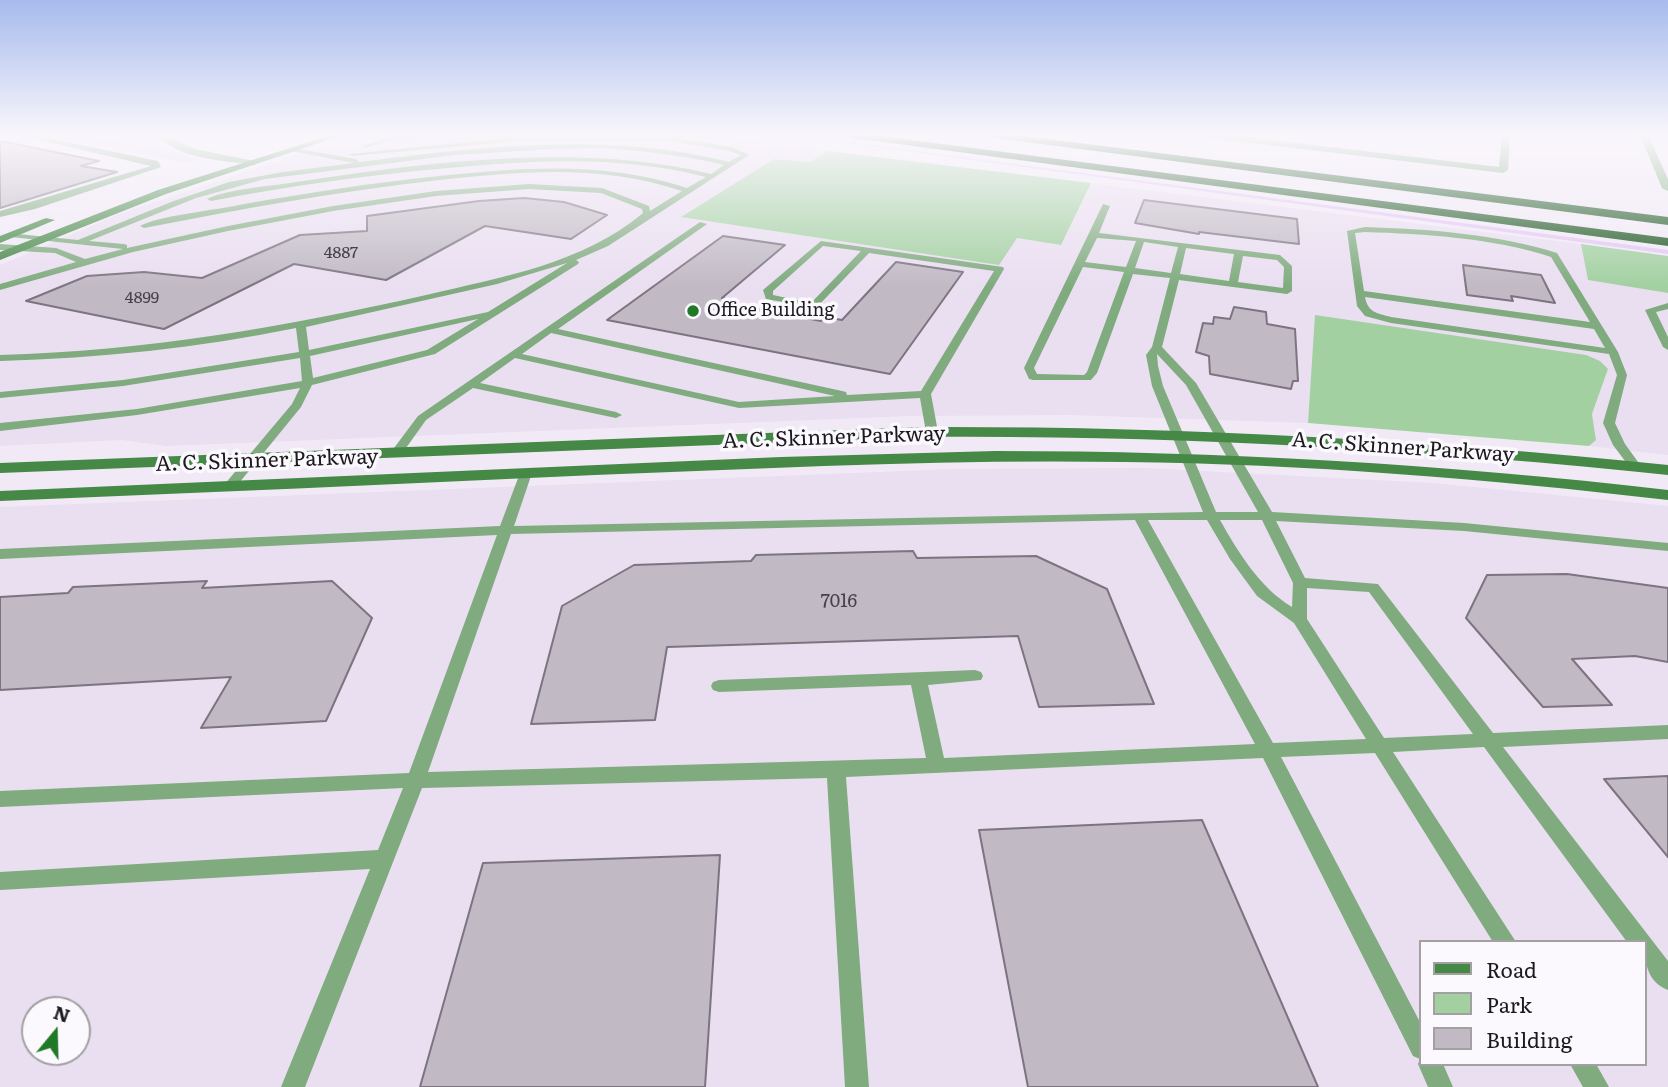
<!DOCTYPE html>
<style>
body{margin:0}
#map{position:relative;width:1668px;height:1087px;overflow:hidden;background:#f1eaf6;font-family:Literata,serif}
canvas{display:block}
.legend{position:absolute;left:1419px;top:940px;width:228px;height:126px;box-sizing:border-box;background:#fcf9fe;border:2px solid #a3a0a4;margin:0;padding:9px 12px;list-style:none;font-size:21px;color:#1d1a1e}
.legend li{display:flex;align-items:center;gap:14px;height:35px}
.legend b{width:35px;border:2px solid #a3a0a4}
.north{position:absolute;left:21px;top:996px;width:70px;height:70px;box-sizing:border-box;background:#fcf9fe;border:2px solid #a3a0a4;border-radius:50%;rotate:19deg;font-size:19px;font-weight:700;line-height:28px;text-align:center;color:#1d1a1e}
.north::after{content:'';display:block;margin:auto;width:24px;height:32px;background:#207927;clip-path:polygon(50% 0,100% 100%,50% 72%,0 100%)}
</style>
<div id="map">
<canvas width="1668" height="1087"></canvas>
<ul class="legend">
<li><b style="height:9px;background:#468947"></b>Road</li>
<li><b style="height:19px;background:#a2d0a1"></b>Park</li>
<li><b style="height:19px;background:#c1bac5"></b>Building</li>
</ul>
<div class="north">N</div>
</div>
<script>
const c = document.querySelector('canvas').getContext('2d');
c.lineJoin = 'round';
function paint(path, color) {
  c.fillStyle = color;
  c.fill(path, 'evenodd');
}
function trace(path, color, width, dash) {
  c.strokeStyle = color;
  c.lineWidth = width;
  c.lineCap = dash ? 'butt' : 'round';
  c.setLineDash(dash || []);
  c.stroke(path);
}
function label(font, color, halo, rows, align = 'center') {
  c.font = font + ' Literata,serif';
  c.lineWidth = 7;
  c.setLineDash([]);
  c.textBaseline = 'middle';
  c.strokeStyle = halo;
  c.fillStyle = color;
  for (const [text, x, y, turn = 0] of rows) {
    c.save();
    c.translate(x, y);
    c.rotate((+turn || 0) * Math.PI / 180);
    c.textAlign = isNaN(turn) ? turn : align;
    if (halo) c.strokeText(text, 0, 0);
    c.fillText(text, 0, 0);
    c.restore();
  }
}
paint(new Path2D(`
 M49,135h32l27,6 14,-1 5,-3 -1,-2h16l1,5 10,7 46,12 -12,4z
 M357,135h350l120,16 -17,11 -36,-3 -92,58 335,21 44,7 30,-62 490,61 7,36 80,13v162l-79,-9 7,-6 -4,-26 16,-45 -292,-54 -8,108 -238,-8 -159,1 -745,30 -44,-6 -122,6v-181l124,-53z
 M1144,468l289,15 235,23v581h-1668v-580l954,-38zM1421,942h224v122h-224zM35,1010h42v42h-42z`), '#eadef1');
paint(new Path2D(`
 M827,151l264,32 -30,62 -44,-7 -18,27 -318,-48 93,-58 36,3z
 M1581,244l87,12v37l-80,-13z
 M1315,315l271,40 14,6 8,8 -16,45 4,26 -7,6 -281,-23z`), '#a2d0a1');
paint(new Path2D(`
 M786,135h9l873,115v4z`), '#e3c6f5');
const building = new Path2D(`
 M0,141l99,20 -18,5 36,6 -117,36z
 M524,198l40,4 43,13 -36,24 -86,-13 -99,54 -92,-16 -130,65 -138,-28 61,-25 57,-4 58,6 98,-43 67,-4v-15l112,-15z
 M1144,200l153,19 2,25 -100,-12v2l-64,-11z
 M723,236l62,9 -63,53 14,3 -4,3 89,17 4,-4 17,3 54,-58 67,10 -73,102 -283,-54z
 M1463,265l78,10 14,28 -44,-7 2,5 -46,-6z
 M1234,307l32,5 1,12 28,5 3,52h-5l-2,8 -81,-15 -1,-18 -13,-4 7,-29 10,1 1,-7 16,2z
 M913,551l4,7 119,-2 71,33 47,115 -115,3 -21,-71 -351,11 -12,73 -124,4 31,-118 72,-41 117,-4 5,-6z
 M1567,574l101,14v74l-33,-6 -63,3 40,46 -69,2 -77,-89 21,-43z
 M207,581l-5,7 130,-7 40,37 -46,103 -125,7 30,-51 -231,13v-93l68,-4 5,-6z
 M1668,776v81l-64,-78z
 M1202,820l116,267h-290l-49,-257z
 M720,855l-15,232h-285l63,-224z`);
paint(building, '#c1bac5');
trace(building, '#7b757f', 2);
paint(new Path2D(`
 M398,135h49l-52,4 -30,9 -3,-2z
 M665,136l67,11 17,8 -141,91 -32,14 3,2 -1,2 -143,90 -123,31 -11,22 -66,81 -5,1 -6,-4 68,-81 8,-16 -163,27 -137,16v-8l137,-14 165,-28 -2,-23 -177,28 -123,12v-6l123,-12 176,-28 -3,-24c-98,20 -196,30 -296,33v-6c145,-4 285,-28 426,-60 76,-18 156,-31 217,-82l-1,-4 -41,-16 -72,-4 -93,7 -103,15 -105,20 -95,21 -133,38v-6l76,-22 -21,-9 -55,-3v-6l56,4 29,11 38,-10 -112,-12h-3v-4l70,7 93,-38 58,-20 54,-10 71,-9 -63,-12 2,-3 63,11 3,3c122,-15 249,-31 370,0l12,-7 -11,-4 -59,-10h-153l-166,15 -3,-2 169,-17zM601,148c42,3 82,7 123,17l-13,9c-129,-32 -284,-12 -415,8 -23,4 -70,7 -89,17l4,2c78,-15 157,-26 237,-33 86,-8 173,-13 258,9l-19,11c-81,-27 -164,-21 -248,-12 -67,7 -134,17 -200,29 -23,5 -82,11 -99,21l4,2c98,-19 196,-37 295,-48 82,-9 164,-16 243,11l-32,20 -1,-5 -47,-18 -73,-4 -93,7 -103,15 -105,20 -101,22v-3l-3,-1 -35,-3 107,-43 69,-19 190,-24 97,-6zM567,263l-79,49 -179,38 -3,-23 191,-43zM478,319l-51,31 -114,28 -3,-22z
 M1103,204l7,2 -11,27 181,22 12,11v25l-5,3 -108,-14 -17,67 34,36 76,129 192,11 204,20v8l-204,-20 -188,-10 29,57 73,6 115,149 175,-8v14l-165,8 165,214v29c-22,-9 -23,-28 -23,-48h-18l-143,-195 -91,5 123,190h-23l-118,-189 -94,4 140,267v40h22l10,23h-25l-10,-23 2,-5 -7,-3 -150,-298 -417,19 23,310h-24l-18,-309 -405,10 -117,299h-24l89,-218 -370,21v-18l378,-22 25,-62 -403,19v-16l409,-18 88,-238 -497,24v-10l500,-23 20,-53 6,-4 6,4 -18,53 689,-14 -51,-126 -6,-31 6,-8 18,-69 -37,-4 -36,99 -6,7h-58l-4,-1 -5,-11zM1097,238l39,3 -10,26 -41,-5zM1144,242l34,5 -7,26 -36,-5zM1186,248l48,6 -5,27 -49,-7zM1243,256l34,4 7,7 -1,21 -45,-6zM1083,267l41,5 -37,100 -3,3 -47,-1 -3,-6zM1157,354l29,31 72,127h-42l-53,-126 -5,-20zM1135,520l120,224 -311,14 -16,-73 53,-5 2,-4 -2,-4 -6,-2 -256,10 -6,2 -2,4 2,4 6,2 192,-7 15,73 -498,14 83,-238zM1148,520h59l23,39 27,37 37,27 72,116 -93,4zM1220,520h42l31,63 -1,24c-32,-19 -54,-55 -72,-87zM1307,588l62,4 104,142 -89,4 -77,-119z
 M700,222l7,2 -149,105 284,62 4,1 1,3 74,-4 73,-120 -125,-18 -53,55 -50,-9 -3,-9 58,-49 182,26 1,2 -73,125 7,38 -2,3 -4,1 -6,-4 -6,-34 -181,10 -224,-50 -35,25 136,29 6,3 -6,3 -143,-30 -47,32 -25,35h-8l-2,-3 27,-36zM823,246l38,5 -50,52 -38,-8v-4zM551,333l284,63 -96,6 -217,-48z
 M1365,227c63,2 132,7 192,26l61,99 9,23 -12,48 10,21 16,22 -2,3h-8l-18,-24 -10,-22 14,-48 -8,-21 -218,-31 -26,-7 -8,-10 -10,-75zM1365,232c59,2 129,6 186,25l39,65 -226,-31 -9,-58zM1365,297l229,32 11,19 -214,-31c-14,-4 -23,-4 -26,-20z
 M1668,303v6l-12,3 12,25v13l-5,-3 -18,-37z
 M1570,1064h26l13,23h-26z`), '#7fab7e');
paint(new Path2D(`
 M18,135h16l124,26 3,6 -126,42 -35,8v-6l151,-45z
 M157,135h9l29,14 64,13 -5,3c-32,-5 -74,-5 -97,-30z
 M1206,135h24l269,32 3,-32h8l-2,35 -5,3 -293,-35z
 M1640,135h8l20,44v12l-6,-3z`), '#7fab7e');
paint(new Path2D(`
 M331,135h12l-177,59 -166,66v-8l158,-62z
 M46,218l9,2 -55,23v-7z
 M919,427c251,-1 500,12 749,38v10c-249,-26 -498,-40 -749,-38l-919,36v-10z
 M995,451c225,0 449,13 673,39v10c-181,-21 -362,-36 -544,-38 -176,-3 -352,6 -529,13 -198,9 -397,18 -595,26v-10l781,-34z`), '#468947');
paint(new Path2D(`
 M848,135h25l795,103v8l-815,-108z
 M990,135h26l652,82v8l-673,-87z`), '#18541c');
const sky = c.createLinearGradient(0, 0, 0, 287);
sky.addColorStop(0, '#a6bbed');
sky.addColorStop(0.47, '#f9f6fb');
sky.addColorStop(1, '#f9f6fb00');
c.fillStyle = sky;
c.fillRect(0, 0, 1668, 287);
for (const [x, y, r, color] of [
 [693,311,7,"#207927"]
]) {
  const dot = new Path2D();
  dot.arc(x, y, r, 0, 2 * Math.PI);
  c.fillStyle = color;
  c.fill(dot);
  trace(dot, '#fcf9fe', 2.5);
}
label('16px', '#464248', null, [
 ["4887",341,253],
 ["4899",142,298]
]);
label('18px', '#1d1a1e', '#fcf9fe', [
 ["Office Building",707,311]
], 'left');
label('18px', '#464248', null, [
 ["7016",839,602]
]);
label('21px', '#1d1a1e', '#fcf9fe', [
 ["A. C. Skinner Parkway",834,438,-2],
 ["A. C. Skinner Parkway",1403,448,4],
 ["A. C. Skinner Parkway",267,461,-2]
]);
</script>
